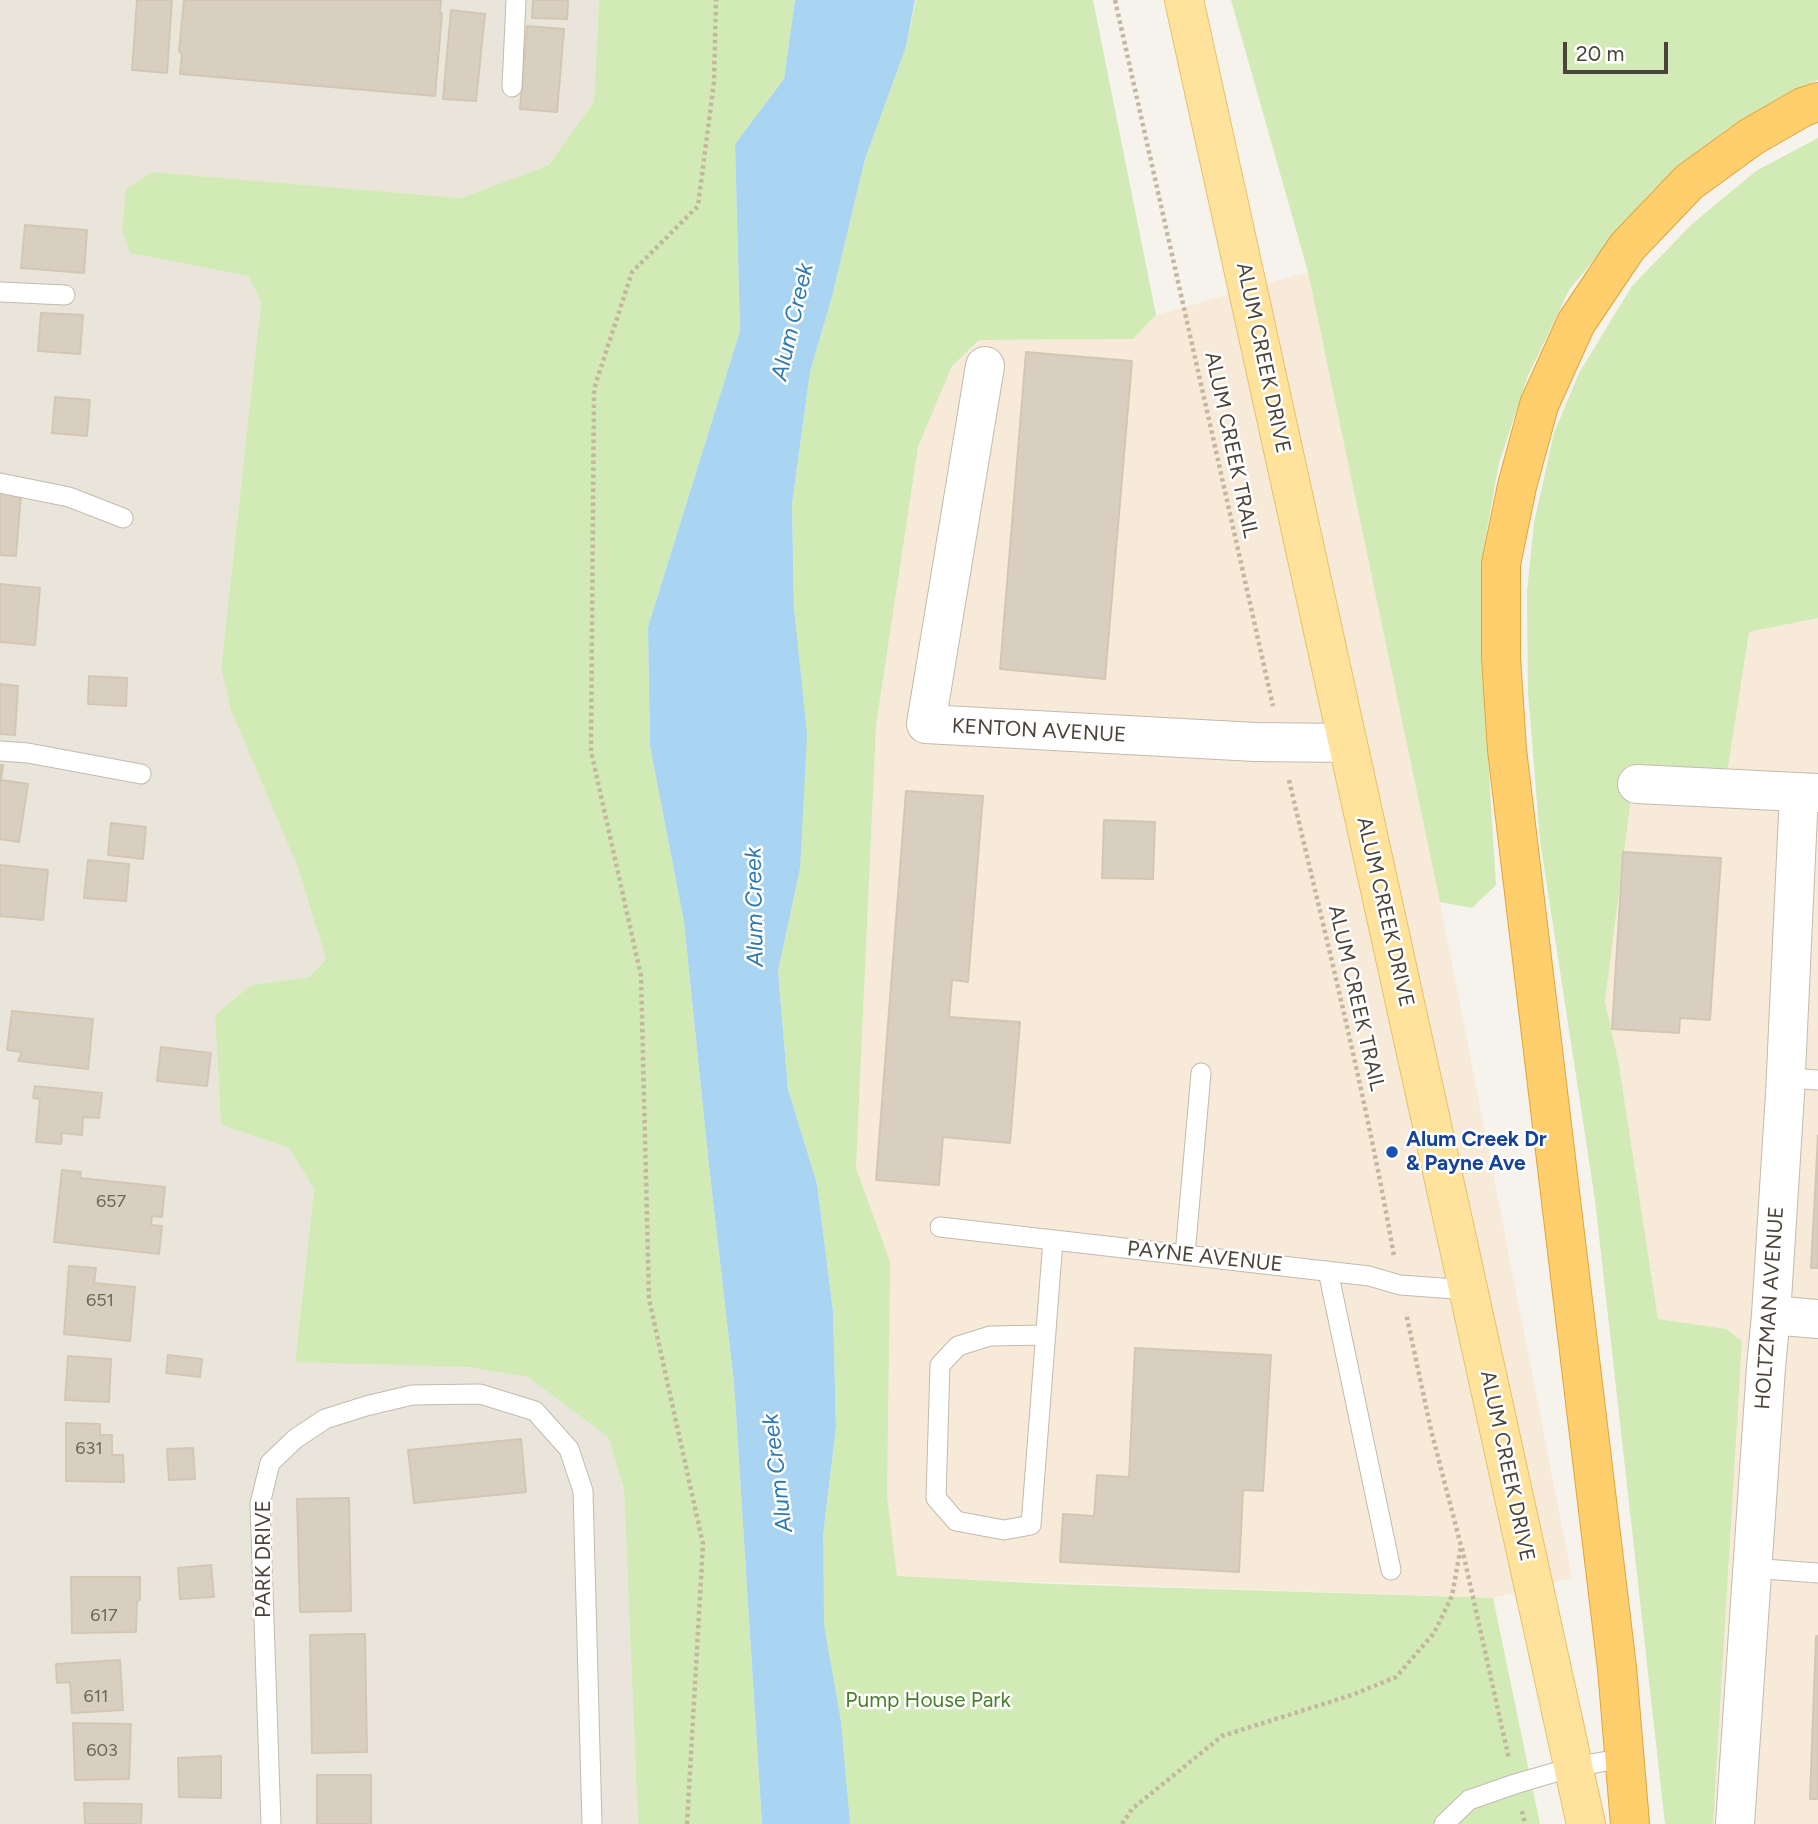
<!DOCTYPE html>
<style>
body{margin:0}
#map{position:relative;width:1818px;height:1824px;overflow:hidden;background:#f6f3ec;font-family:Figtree,sans-serif}
canvas{display:block}
.scale{position:absolute;left:1563px;top:42px;width:105px;height:32px;box-sizing:border-box;border:4px solid #4b4439;border-top:0;padding-left:9px;font-size:21px;line-height:24px;white-space:nowrap;color:#4b4439;-webkit-text-stroke:5px #fff;paint-order:stroke}
</style>
<div id="map">
<canvas width="1818" height="1824"></canvas>
<div class="scale">20 m</div>
</div>
<script>
const c = document.querySelector('canvas').getContext('2d');
c.lineJoin = 'round';
function paint(path, color) {
  c.fillStyle = color;
  c.fill(path, 'evenodd');
}
function trace(path, color, width, dash) {
  c.strokeStyle = color;
  c.lineWidth = width;
  c.lineCap = dash ? 'butt' : 'round';
  c.setLineDash(dash || []);
  c.stroke(path);
}
function label(font, color, halo, rows, align = 'center') {
  c.font = font + ' Figtree,sans-serif';
  c.lineWidth = 5;
  c.setLineDash([]);
  c.textBaseline = 'middle';
  c.strokeStyle = halo;
  c.fillStyle = color;
  for (const [text, x, y, turn = 0] of rows) {
    c.save();
    c.translate(x, y);
    c.rotate((+turn || 0) * Math.PI / 180);
    c.textAlign = isNaN(turn) ? turn : align;
    if (halo) c.strokeText(text, 0, 0);
    c.fillText(text, 0, 0);
    c.restore();
  }
}
paint(new Path2D(`
 M0,0h599l-5,101 -45,64 -88,33 -309,-26 -22,81 118,23 13,26 -40,366 76,197 29,94 -17,18 -58,8 -36,30 6,110 68,23 25,41 -19,172 172,6 61,10 80,60 16,52 14,335h-638z`), '#eae5da');
paint(new Path2D(`
 M1308,272l132,630 132,676 -79,20 -596,-21 -10,-81 -31,-328 20,-442 42,-279 34,-81 27,-26 154,-1 23,-24z
 M1818,618v1206h-105l29,-482 -16,-13 -68,-10 -39,-254 -14,-64 30,-234 91,6 23,-141z`), '#f7ead8');
paint(new Path2D(`
 M599,0h196l-11,79 -49,65 5,187 -92,296 2,119 34,176 25,244 25,217 28,441h-124l-14,-335 -16,-52 -80,-60 -61,-10 -172,-5 19,-173 -25,-41 -68,-23 -6,-110 36,-30 58,-8 17,-18 -29,-94 -66,-155 -10,-42 40,-366 -13,-26 -118,-23 -8,-23 4,-41 26,-17 309,26 88,-33 45,-64z
 M916,0h177l63,315 -23,24 -154,1 -27,26 -34,81 -42,279 -20,442 34,94 -3,234 10,80 156,8 440,14 47,226h-739l22,-251v-37l13,-109 -3,-116 -16,-127 -29,-95 -10,-118 22,-102 -8,-365 18,-132 22,-75 33,-138 41,-112z
 M1231,0h587v80l-29,12 -62,37 -76,63 -82,98 -41,86 -29,87 -14,78 -2,136 13,208 -24,23 -32,-6 -132,-630z
 M1818,138v480l-69,14 -22,141 -92,-6 -30,234 14,64 39,254 68,10 16,12 -29,483h-48l-70,-624 -55,-360 -12,-148 -1,-100 7,-69 20,-90 25,-60 53,-87 60,-62 64,-53z`), '#d2eab5');
paint(new Path2D(`
 M795,0h120l-9,47 -41,112 -33,138 -22,75 -18,132 2,104 13,127 -7,134 -22,102 10,118 29,95 16,127 3,116 -13,109 1,89 17,97 9,102h-88l-28,-441 -25,-217 -25,-244 -34,-176 -2,-119 92,-296 -5,-187 49,-65z`), '#a9d4f2');
const building = new Path2D(`
 M137,0h35l-5,73 -35,-3z
 M184,0h257l-1,12 2,2 -7,82 -255,-22 2,-20 -3,-3z
 M533,0h35l-1,19 -35,-1z
 M451,10l34,4 -9,87 -33,-2z
 M527,26l37,3 -7,83 -37,-3z
 M25,225l62,5 -3,43 -63,-5z
 M41,313l42,2 -3,39 -42,-3z
 M1026,352l106,9 -27,318 -105,-10z
 M55,397l35,3 -3,36 -35,-3z
 M0,492l21,2 -5,62 -16,-1z
 M0,584l40,4 -5,57 -35,-3z
 M89,676l38,2 -1,28 -38,-2z
 M0,684l18,2 -3,49 -15,-1z
 M0,765h3l-2,15 27,4 -9,58 -19,-3z
 M906,791l77,5 -15,186 -16,-2 -3,37 71,5 -10,121 -67,-6 -4,48 -63,-5z
 M1104,820l51,2 -2,57 -51,-1z
 M111,823l35,4 -3,32 -35,-4z
 M1623,852l98,6 -11,162 -30,-2 -1,15 -67,-4z
 M88,860l41,4 -3,37 -42,-3z
 M0,865l48,5 -5,50 -43,-4z
 M12,1011l81,8 -5,50 -70,-8 4,-9 -15,-2z
 M161,1047l50,6 -4,33 -50,-5z
 M35,1086l67,7 -3,25 -16,-1 -1,18 -20,-2 -1,11 -25,-2 4,-43 -7,-1z
 M1818,1135v133h-7z
 M62,1170l19,2 -1,6 85,9 -3,30 -10,-1 -1,9 11,1 -3,28 -105,-12z
 M69,1266l27,2 -2,15 41,4 -5,54 -66,-7z
 M1135,1348l136,7 -8,136 -20,-1 -4,82 -179,-10 3,-48 31,2 3,-41 32,2z
 M168,1355l34,4 -2,18 -34,-4z
 M68,1356l43,3 -2,43 -44,-2z
 M66,1423l34,1v11h12v20h11l1,27 -58,-1z
 M521,1439l5,53 -112,11 -6,-53z
 M193,1448l2,31 -26,1 -2,-31z
 M349,1498l2,113 -51,1 -3,-113z
 M211,1565l3,32 -34,2 -2,-31z
 M71,1577h69v23l-3,1 -1,31 -64,1z
 M365,1634l2,118 -55,1 -2,-118z
 M1816,1636h2v163h-8z
 M120,1660l3,50 -51,3 -2,-31 -13,1 -1,-19z
 M73,1723l58,1 -2,55 -54,1z
 M221,1756v42l-42,-1 -1,-39z
 M317,1775h54v49h-54z
 M84,1803l58,1 -1,20h-56z`);
paint(building, '#d8cfc1');
trace(building, '#d3c7b4', 2);
const service = new Path2D(`
 M512,87l4,-87
 M0,292l65,3
 M0,483l69,14 54,21
 M0,751l28,2 113,21
 M1785,1078l33,2
 M940,1227l429,49 31,9 69,5
 M1185,1255l16,-182
 M1328,1271l63,299
 M1046,1335l-56,1 -32,10 -18,19 -4,133 20,23 48,9 27,-5 22,-285
 M1751,1568l67,5
 M271,1824l-11,-320 10,-41 25,-24 30,-20 41,-13 46,-11 68,-1 55,17 34,38 14,42 9,333
 M1444,1824l25,-24 46,-16 58,-17 52,-9`);
const minor = new Path2D(`
 M985,366l-59,358 329,18 92,1
 M1637,784l181,9
 M1771,1315l47,4
 M1735,1824l31,-457 5,-52 14,-221 14,-302`);
const primary = new Path2D(`
 M1184,0l402,1824`);
const motorway = new Path2D(`
 M1630,1824l-13,-156 -110,-918 -6,-93v-93l16,-78 22,-81 37,-82 51,-76 62,-65 62,-45 52,-30 15,-5`);
trace(service, '#c2bbae', 21);
trace(minor, '#c2bbae', 40);
trace(primary, '#e6c16a', 40);
trace(motorway, '#e0a43c', 40);
trace(new Path2D(`
 M1115,0l158,706
 M1289,780c37,158 77,316 105,476
 M1462,1548l47,211
 M1522,1811l3,13
 M687,1824l16,-280 -54,-245 -8,-323 -50,-225 3,-362 38,-117 66,-66 16,-124 2,-82
 M1122,1824l10,-15 90,-73 130,-41 44,-18 38,-44 18,-37 9,-50 -30,-116 -25,-117`), '#c4b79f', 4.5, [3.5, 3.5]);
trace(service, '#fff', 19);
trace(minor, '#fff', 38);
trace(primary, '#ffe39c', 38);
trace(motorway, '#ffcf6e', 38);
for (const [x, y, r, color] of [
 [1392,1152,7,"#1a4fb4"]
]) {
  const dot = new Path2D();
  dot.arc(x, y, r, 0, 2 * Math.PI);
  c.fillStyle = color;
  c.fill(dot);
  trace(dot, '#fff', 2.5);
}
label('18px', '#6e675b', null, [
 ["657",111,1202],
 ["651",100,1301],
 ["631",89,1449],
 ["617",104,1616],
 ["611",96,1697],
 ["603",102,1751]
]);
label('21px', '#4b4439', '#fff', [
 ["ALUM CREEK DRIVE",1263,358,78],
 ["ALUM CREEK TRAIL",1231,445,78],
 ["KENTON AVENUE",1039,731,3],
 ["ALUM CREEK DRIVE",1385,912,77],
 ["ALUM CREEK TRAIL",1356,998,77],
 ["PAYNE AVENUE",1205,1257,6],
 ["HOLTZMAN AVENUE",1770,1308,-86],
 ["ALUM CREEK DRIVE",1507,1466,78],
 ["PARK DRIVE",264,1559,-90]
]);
label('bold 21px', '#164399', '#fff', [
 ["Alum Creek Dr",1406,1140],
 ["& Payne Ave",1406,1164]
], 'left');
label('21px', '#4a7f2a', '#fff', [
 ["Pump House Park",928,1701]
]);
label('italic 23px', '#2e7ab2', '#fff', [
 ["Alum Creek",793,322,-77],
 ["Alum Creek",755,907,-91],
 ["Alum Creek",778,1473,-97]
]);
</script>
